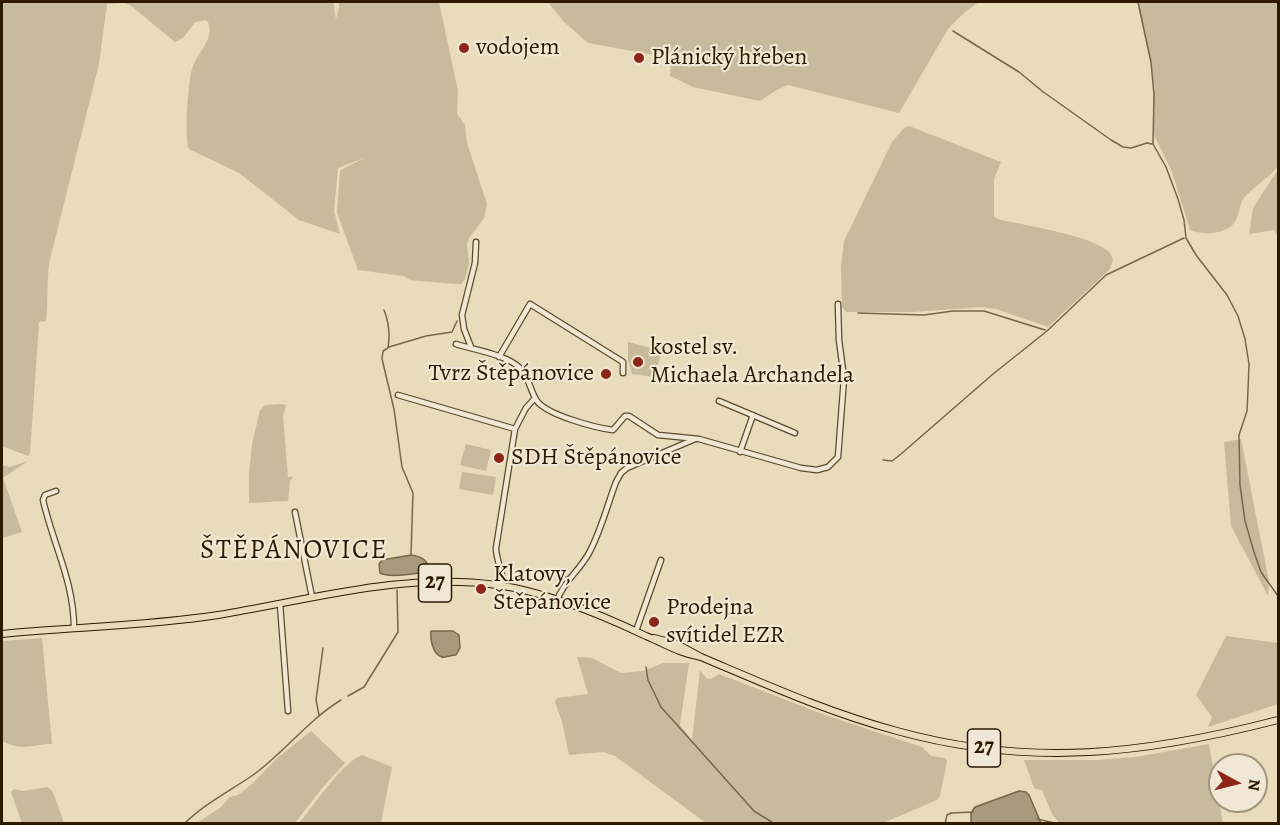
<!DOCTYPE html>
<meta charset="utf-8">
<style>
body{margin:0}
#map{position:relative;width:1280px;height:825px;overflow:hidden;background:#e8dcbd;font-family:Alegreya,serif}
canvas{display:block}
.frame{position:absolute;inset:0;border:3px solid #2d1900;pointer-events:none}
.north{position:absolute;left:1208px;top:753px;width:60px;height:60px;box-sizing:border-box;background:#f0e8d4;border:2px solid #a2957f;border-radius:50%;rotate:97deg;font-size:16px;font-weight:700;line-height:24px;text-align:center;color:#2d1900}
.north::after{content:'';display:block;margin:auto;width:21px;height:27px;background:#8f2418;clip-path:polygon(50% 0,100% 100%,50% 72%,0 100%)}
</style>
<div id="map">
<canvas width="1280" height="825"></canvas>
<div class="frame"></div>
<div class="north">N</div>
</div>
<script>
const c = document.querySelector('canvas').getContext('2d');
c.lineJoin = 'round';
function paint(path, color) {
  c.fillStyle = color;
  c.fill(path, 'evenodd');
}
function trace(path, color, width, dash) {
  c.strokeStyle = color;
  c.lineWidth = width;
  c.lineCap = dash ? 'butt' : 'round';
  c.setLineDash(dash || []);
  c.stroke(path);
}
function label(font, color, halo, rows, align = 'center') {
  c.font = font + ' Alegreya,serif';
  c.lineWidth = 4.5;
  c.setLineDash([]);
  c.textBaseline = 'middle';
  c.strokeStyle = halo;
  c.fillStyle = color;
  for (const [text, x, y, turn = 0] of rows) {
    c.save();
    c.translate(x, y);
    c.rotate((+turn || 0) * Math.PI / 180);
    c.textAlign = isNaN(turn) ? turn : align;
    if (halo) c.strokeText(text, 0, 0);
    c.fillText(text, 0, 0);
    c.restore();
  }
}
paint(new Path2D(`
 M2,2h331l3,17 3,-12v-5h100l19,89 -1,23 8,11 2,18 20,61 -3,14 -15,20 -2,7 2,18 -4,16 -4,5h-6l-45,-4 -7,-4 -45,-6 -21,-57 3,-41 1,-2 23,-12 -26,10 -4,43 6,23 -41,-14 -60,-47 -50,-24c-5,-12 -1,-66 3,-80 5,-17 23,-29 16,-47l-2,-2 -11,2 -11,15 -9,5 -45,-37 -6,-2 -17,1 -8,60 -50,199c-2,21 -1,37 -3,58l-7,1 -9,132 -2,2 -26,-10z
 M548,2h431l-14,10 -17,17 -49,84 -111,-28 -13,6 -15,10 -67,-14 -23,-11 1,-18 -83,-15 -25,-22z
 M1137,2h141v164c-9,12 -24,20 -34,32 -5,6 -4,15 -8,22 -7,14 -32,16 -46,10l-18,-58 -18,-37 -1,-60z
 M909,126l92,36 -7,17v37l3,3c25,6 95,16 112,33 1,1 4,7 4,8l-3,9 -62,58 -52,-18 -14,-2 -68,5h-68l-4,-5 -1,-40 3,-26 48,-99 12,-14z
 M1277,171l1,66 -4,-7 -25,4 4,-26z
 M628,342l34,9 -8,26 -22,-3 -4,-14z
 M282,404l4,1 -3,11 5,61h5l-3,4 -2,20 -39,2v-28l3,-31 8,-34 5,-5z
 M1241,439l28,143 -1,14 -37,-70 -7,-84z
 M466,444l25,6 -5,21 -26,-6z
 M28,461l-25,17 19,54 -20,6v-73l8,2z
 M462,472l34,5 -3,18 -34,-6z
 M1226,636l52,7v61l-70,23 4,-10 -16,-22z
 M42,638l10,106c-20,0 -29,8 -50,-3v-100z
 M577,657l15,1 29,15 22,-2 20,-8h26l-9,62 12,15 8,-70 6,8 5,1 8,-5 106,41 97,32 9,9 14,2 2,3 -7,35 -3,4 -54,23h-177l-91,-67 -12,-4 -34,3 -7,-33 -7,-20 2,-4 31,-4z
 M311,731l34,32 -22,24 -28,36h-98l24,-16 9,-10 8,-2 15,-12 23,-24z
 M1209,744l14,79h-163l-7,-7 -11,-26 -7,-1 -2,-4 -9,-25h72l39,-3z
 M362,755l30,12 -11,56h-82c15,-17 42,-60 63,-68z
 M48,787l5,5 11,31h-42l-11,-31 3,-3 9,2z`), '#c8bb9d');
const water = new Path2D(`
 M411,555c9,1 20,6 16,16 -10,3 -38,7 -47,2l-1,-9 3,-4z
 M431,631h22l6,4 1,13 -4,7c-4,0 -11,3 -14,2 -9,-2 -12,-18 -11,-26z
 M1019,791l7,1 3,3 12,28h-70v-10l4,-6z`);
paint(water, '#a89a7d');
trace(water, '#77664b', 1.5);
trace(new Path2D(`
 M1138,2l13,60 3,33 -1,49 13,23 12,32 6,21 2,18 10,17 31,40 11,21 7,23 4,25 -1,26 -1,21 -8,24 1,50 5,36 9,31 7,20 17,24
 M953,31l66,41 23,19 69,49 12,7 8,1 16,-5 5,1
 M384,310c5,12 6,25 4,38l-5,3 -1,8 12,50 8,58 11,26 -2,61
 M858,313l66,2 29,-4h31l61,19
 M389,347l37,-11 26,-4 5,-11
 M883,460l9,1 9,-7 92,-80 54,-43 59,-56 78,-37
 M559,577h8l4,-3
 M646,667l2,13 13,27 93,104 21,13
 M348,696l16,-9 34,-55 -1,-42
 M319,715l-3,-15 7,-52
 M1037,819l22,5
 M184,824c20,-20 46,-33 69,-49 31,-22 55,-55 88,-75
 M945,824l2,-9 4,-2 22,-1`), '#77664b', 1.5);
const minor = new Path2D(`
 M456,344c18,6 49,10 64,24 9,8 10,23 17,33 10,14 59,27 76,29l12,-14h4l29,19 41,4 102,29 16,2 11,-3 10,-10 6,-79 -5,-38 -1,-36
 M471,347l-7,-18 -2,-14 13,-52 1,-21
 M499,357l31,-53 93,58v11
 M398,395l117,34
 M719,401l76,32
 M740,452l13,-37
 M56,491l-11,4 -2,5c10,44 31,82 31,128
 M295,512l17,85
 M503,586c1,-13 -7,-25 -7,-38l19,-119 11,-21 9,-10
 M557,600c7,-19 23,-30 32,-47 12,-22 18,-47 27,-71l5,-9 6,-5 68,-29
 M280,604l8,107
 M636,631l25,-71`);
const major = new Path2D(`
 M2,634c72,-7 145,-8 216,-19 92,-15 185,-43 279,-30 50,7 103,29 149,51 22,9 30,16 55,21
 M654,638l23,6 24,13c64,27 128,56 196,74 134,37 249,23 381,-11`);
trace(minor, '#5c4a2f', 7);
trace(major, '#2d1900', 8);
trace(minor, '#f0e8d4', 4.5);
trace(major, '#e8dcbd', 6);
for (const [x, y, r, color] of [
 [464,48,6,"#8f2418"],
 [639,58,6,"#8f2418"],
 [638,362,6,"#8f2418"],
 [606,374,6,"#8f2418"],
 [499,458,6,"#8f2418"],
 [481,589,6,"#8f2418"],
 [654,622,6,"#8f2418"]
]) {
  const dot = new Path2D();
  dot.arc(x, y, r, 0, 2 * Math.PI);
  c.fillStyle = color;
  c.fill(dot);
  trace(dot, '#f0e8d4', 2);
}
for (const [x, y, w] of [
 [435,583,33],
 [984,748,33]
]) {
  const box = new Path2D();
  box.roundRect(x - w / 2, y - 19, w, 38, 4.5);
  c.fillStyle = '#f0e8d4';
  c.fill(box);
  trace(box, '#2d1900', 1.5);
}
label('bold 22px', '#2d1900', null, [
 ["27",435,583],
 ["27",984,748]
]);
label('24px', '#2d1900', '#f0e8d4', [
 ["vodojem",476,48],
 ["Plánický hřeben",651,58],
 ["kostel sv.",650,348],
 ["Michaela Archandela",650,376],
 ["Tvrz Štěpánovice",594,374,"right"],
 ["SDH Štěpánovice",511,458],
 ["Klatovy,",493,575],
 ["Štěpánovice",493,603],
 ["Prodejna",666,608],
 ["svítidel EZR",666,636]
], 'left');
c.letterSpacing = '1.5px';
label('27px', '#2d1900', '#f0e8d4', [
 ["ŠTĚPÁNOVICE",294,551]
]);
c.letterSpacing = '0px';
</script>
